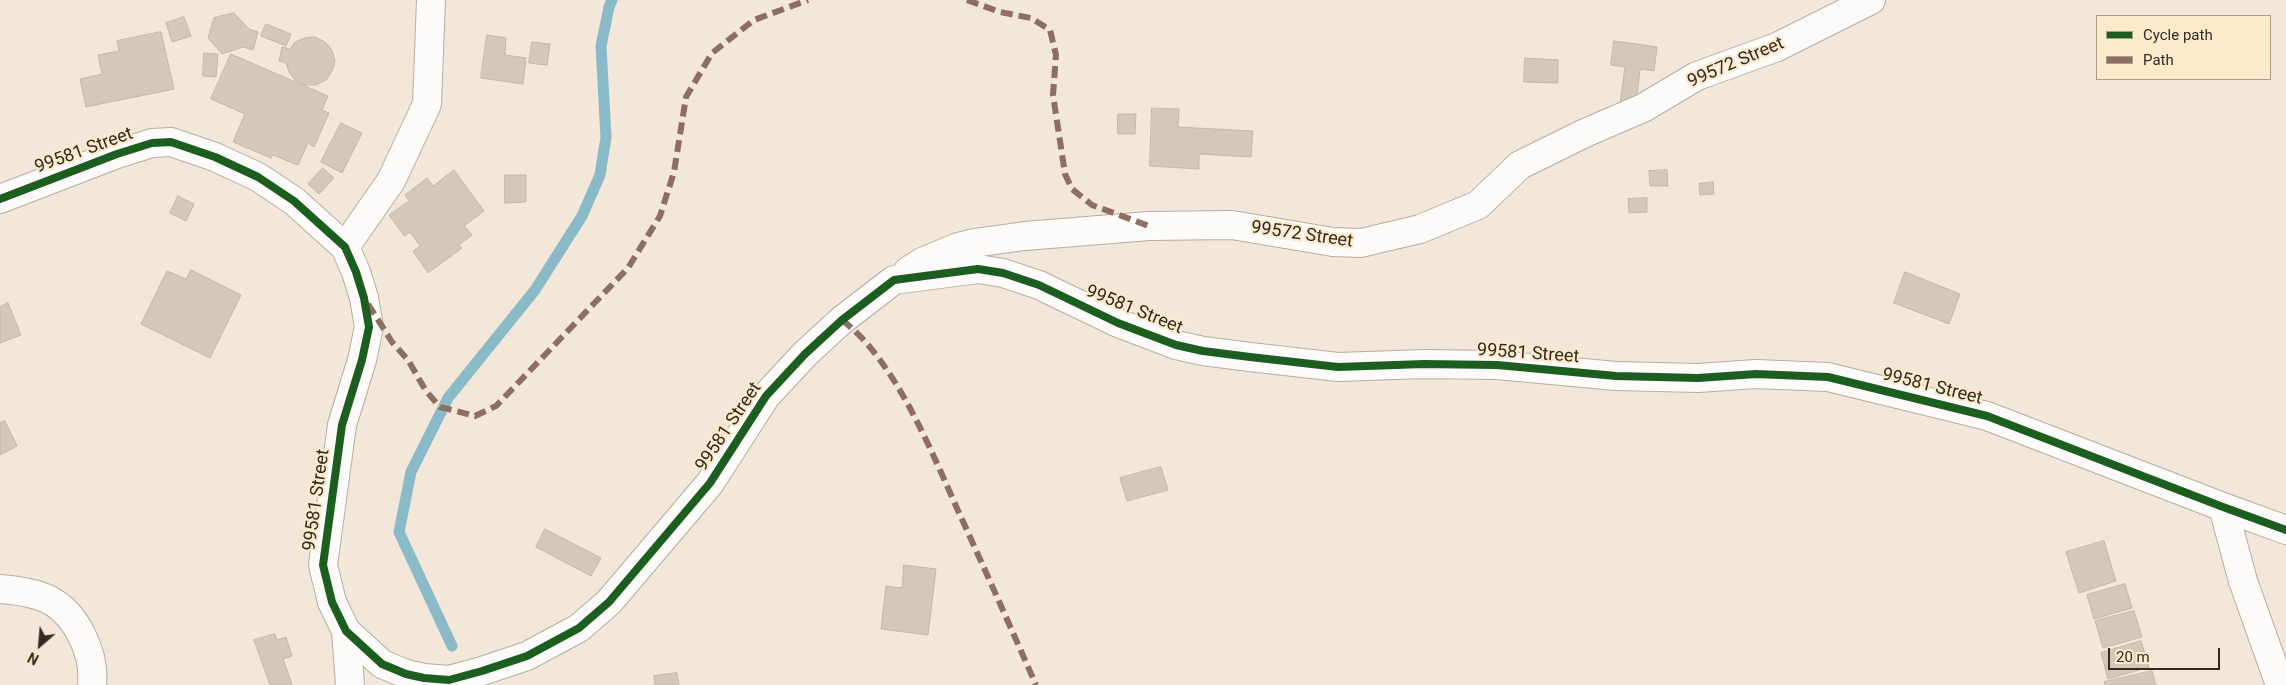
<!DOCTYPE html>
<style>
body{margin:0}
#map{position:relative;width:2286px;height:685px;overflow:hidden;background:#f2e7d8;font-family:Roboto,sans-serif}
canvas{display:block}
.legend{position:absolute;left:2096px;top:15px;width:175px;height:65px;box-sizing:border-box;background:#fceacd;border:1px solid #ab9e88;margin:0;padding:6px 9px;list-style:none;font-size:15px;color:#322b21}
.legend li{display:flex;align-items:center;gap:10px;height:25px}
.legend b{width:25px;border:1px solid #ab9e88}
.north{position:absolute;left:15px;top:620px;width:50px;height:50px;-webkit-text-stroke:4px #fceacd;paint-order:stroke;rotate:207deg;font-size:14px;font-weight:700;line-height:20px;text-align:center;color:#322b21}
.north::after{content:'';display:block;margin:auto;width:18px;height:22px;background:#322b21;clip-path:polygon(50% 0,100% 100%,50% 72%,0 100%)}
.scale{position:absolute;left:2108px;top:648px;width:112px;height:22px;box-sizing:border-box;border:2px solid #322b21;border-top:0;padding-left:6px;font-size:15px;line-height:18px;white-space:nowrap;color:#322b21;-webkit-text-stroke:4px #fceacd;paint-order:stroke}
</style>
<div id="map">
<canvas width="2286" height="685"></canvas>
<ul class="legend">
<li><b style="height:6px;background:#1b5e20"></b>Cycle path</li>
<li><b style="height:6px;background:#8d6e63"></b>Path</li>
</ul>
<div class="north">N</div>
<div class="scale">20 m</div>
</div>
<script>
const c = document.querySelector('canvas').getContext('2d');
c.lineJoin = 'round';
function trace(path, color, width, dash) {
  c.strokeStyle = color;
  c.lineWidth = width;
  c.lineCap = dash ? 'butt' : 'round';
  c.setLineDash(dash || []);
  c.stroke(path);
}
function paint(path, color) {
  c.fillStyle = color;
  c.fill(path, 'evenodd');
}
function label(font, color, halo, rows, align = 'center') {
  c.font = font + ' Roboto,sans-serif';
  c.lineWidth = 4.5;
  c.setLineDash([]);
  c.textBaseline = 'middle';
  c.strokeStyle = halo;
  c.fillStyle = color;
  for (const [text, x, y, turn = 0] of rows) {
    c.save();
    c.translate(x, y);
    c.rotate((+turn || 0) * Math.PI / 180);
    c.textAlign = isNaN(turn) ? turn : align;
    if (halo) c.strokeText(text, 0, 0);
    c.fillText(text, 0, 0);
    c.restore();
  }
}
trace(new Path2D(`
 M452,646l-53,-114 12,-60 37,-74 87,-108 47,-74 18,-41 6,-38 -5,-91 8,-39 3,-7`), '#8abac7', 11);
const building = new Path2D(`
 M234,13l15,16 9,3 -5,18 -10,-3 -21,7 -14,-16 6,-20z
 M184,17l7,19 -19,6 -6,-19z
 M266,24l25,10 -5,12 -25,-10z
 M161,32l13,57 -88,18 -6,-28 22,-5 -4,-19 21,-4 -2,-10z
 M487,35l19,3 -1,17 21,3 -3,26 -42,-6z
 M315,37l10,5 7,8 3,11 -3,10 -6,9 -10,5h-11l-10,-5 -6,-8 -3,-9 -7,-2 3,-14 8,2 5,-7 10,-4z
 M1614,41l43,6 -3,24 -14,-2 -4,37 -16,-3 5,-36 -14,-2z
 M532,42l18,2 -3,21 -18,-2z
 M204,53l14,1 -2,23 -13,-1z
 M231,54l97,42 -6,14 7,3 -15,34 -6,-4 -10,22 -25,-10 -2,3 -38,-16 12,-28 -34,-15z
 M1525,58l33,2v23l-34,-1z
 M1152,108l27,1 -1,18 75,4 -2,26 -52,-3v15l-49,-3z
 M1118,114h18l-1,20h-17z
 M341,123l21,10 -20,40 -21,-11z
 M323,168l11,10 -15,16 -11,-10z
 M454,170l30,41 -20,15 8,9 -13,10 3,3 -34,25 -15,-22 7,-5 -10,-14 -6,4 -15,-21 20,-14 -4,-6 22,-17 6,8z
 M1667,170l1,16h-18l-1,-15z
 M505,175h21v27l-21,1z
 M1713,182l1,12 -14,1 -1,-11z
 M178,196l16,8 -8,17 -16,-8z
 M1647,198v14l-18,1 -1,-14z
 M191,270l50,25 -31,63 -69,-34 26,-53 19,8z
 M1905,272l55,22 -11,30 -55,-21z
 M8,303l13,32 -21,8v-36z
 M5,421l12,25 -17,9v-32z
 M1161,467l7,23 -41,11 -7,-23z
 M545,529l56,29 -10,18 -55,-29z
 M2104,541l12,40 -37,12 -13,-41z
 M904,565l32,4 -8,66 -47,-6 5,-43 16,2z
 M2125,584l7,24 -38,11 -7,-24z
 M2134,611l8,26 -39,11 -8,-27z
 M275,634l2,6 9,-3 6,19 -9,3 9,25 -3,1h-19l-16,-45z
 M2141,641l8,26 -41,12 -7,-26z
 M2152,671l4,14h-51l-1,-3z
 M677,673l2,12h-24l-1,-9z`);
paint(building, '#d4c9b8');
trace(building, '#c1b9ad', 1);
const street = new Path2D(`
 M0,199l117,-45 35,-11 19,-1 44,15 43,20 36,24 51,46 11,25 8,26 5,29 -7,33 -20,65 -19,140 9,37 14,29 36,33 24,10 18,4 25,2 33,-9 45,-15 52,-28 30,-26 101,-119 56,-87 39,-42 37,-34 52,-40 84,-11 25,4 36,12 79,38 58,22 27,6 47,6 88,10 86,-3 73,1 119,11 82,2 58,-4 72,3 159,39 236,91 63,23
 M345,247l46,-66 36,-77 4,-104
 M908,271l14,-9 36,-15 16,-4 51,-7 124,-10 83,-1 101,17 28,1 59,-14 58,-24 42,-40 65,-32 58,-25 54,-32 80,-29 94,-47
 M2223,507l20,74 37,104
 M0,589c39,3 64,10 82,47 8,16 12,31 10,49
 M346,631l4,54`);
trace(street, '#b6aea2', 30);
trace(street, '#fdfbf9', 28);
trace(new Path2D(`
 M967,0l33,12 31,6 19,12 6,25 -3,40 12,79 7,15 20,16 57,21
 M368,304l24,38 16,18 18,31 14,16 35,9 21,-10 132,-138 32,-52 14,-44 12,-75 26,-44 42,-33 54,-20
 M842,320c54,41 90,133 118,195 26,57 51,113 76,170`), '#8d6e63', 6, [12, 6]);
trace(new Path2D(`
 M0,199l117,-45 35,-11 19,-1 44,15 43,20 36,24 51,46 11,25 8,26 5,29 -7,33 -20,65 -19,140 9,37 14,29 36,33 24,10 18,4 25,2 33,-9 45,-15 52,-28 30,-26 101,-119 56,-87 39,-42 37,-34 52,-40 84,-11 25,4 36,12 79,38 58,22 27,6 47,6 88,10 86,-3 73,1 119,11 82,2 58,-4 72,3 159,39 236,91 63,23`), '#1b5e20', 8);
label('18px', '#322b21', '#fceacd', [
 ["99572 Street",1736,63,-23],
 ["99581 Street",84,151,-20],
 ["99572 Street",1302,235,8],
 ["99581 Street",1134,310,22],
 ["99581 Street",1528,354,4],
 ["99581 Street",1932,387,14],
 ["99581 Street",729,427,-56],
 ["99581 Street",317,500,-82]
]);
</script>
